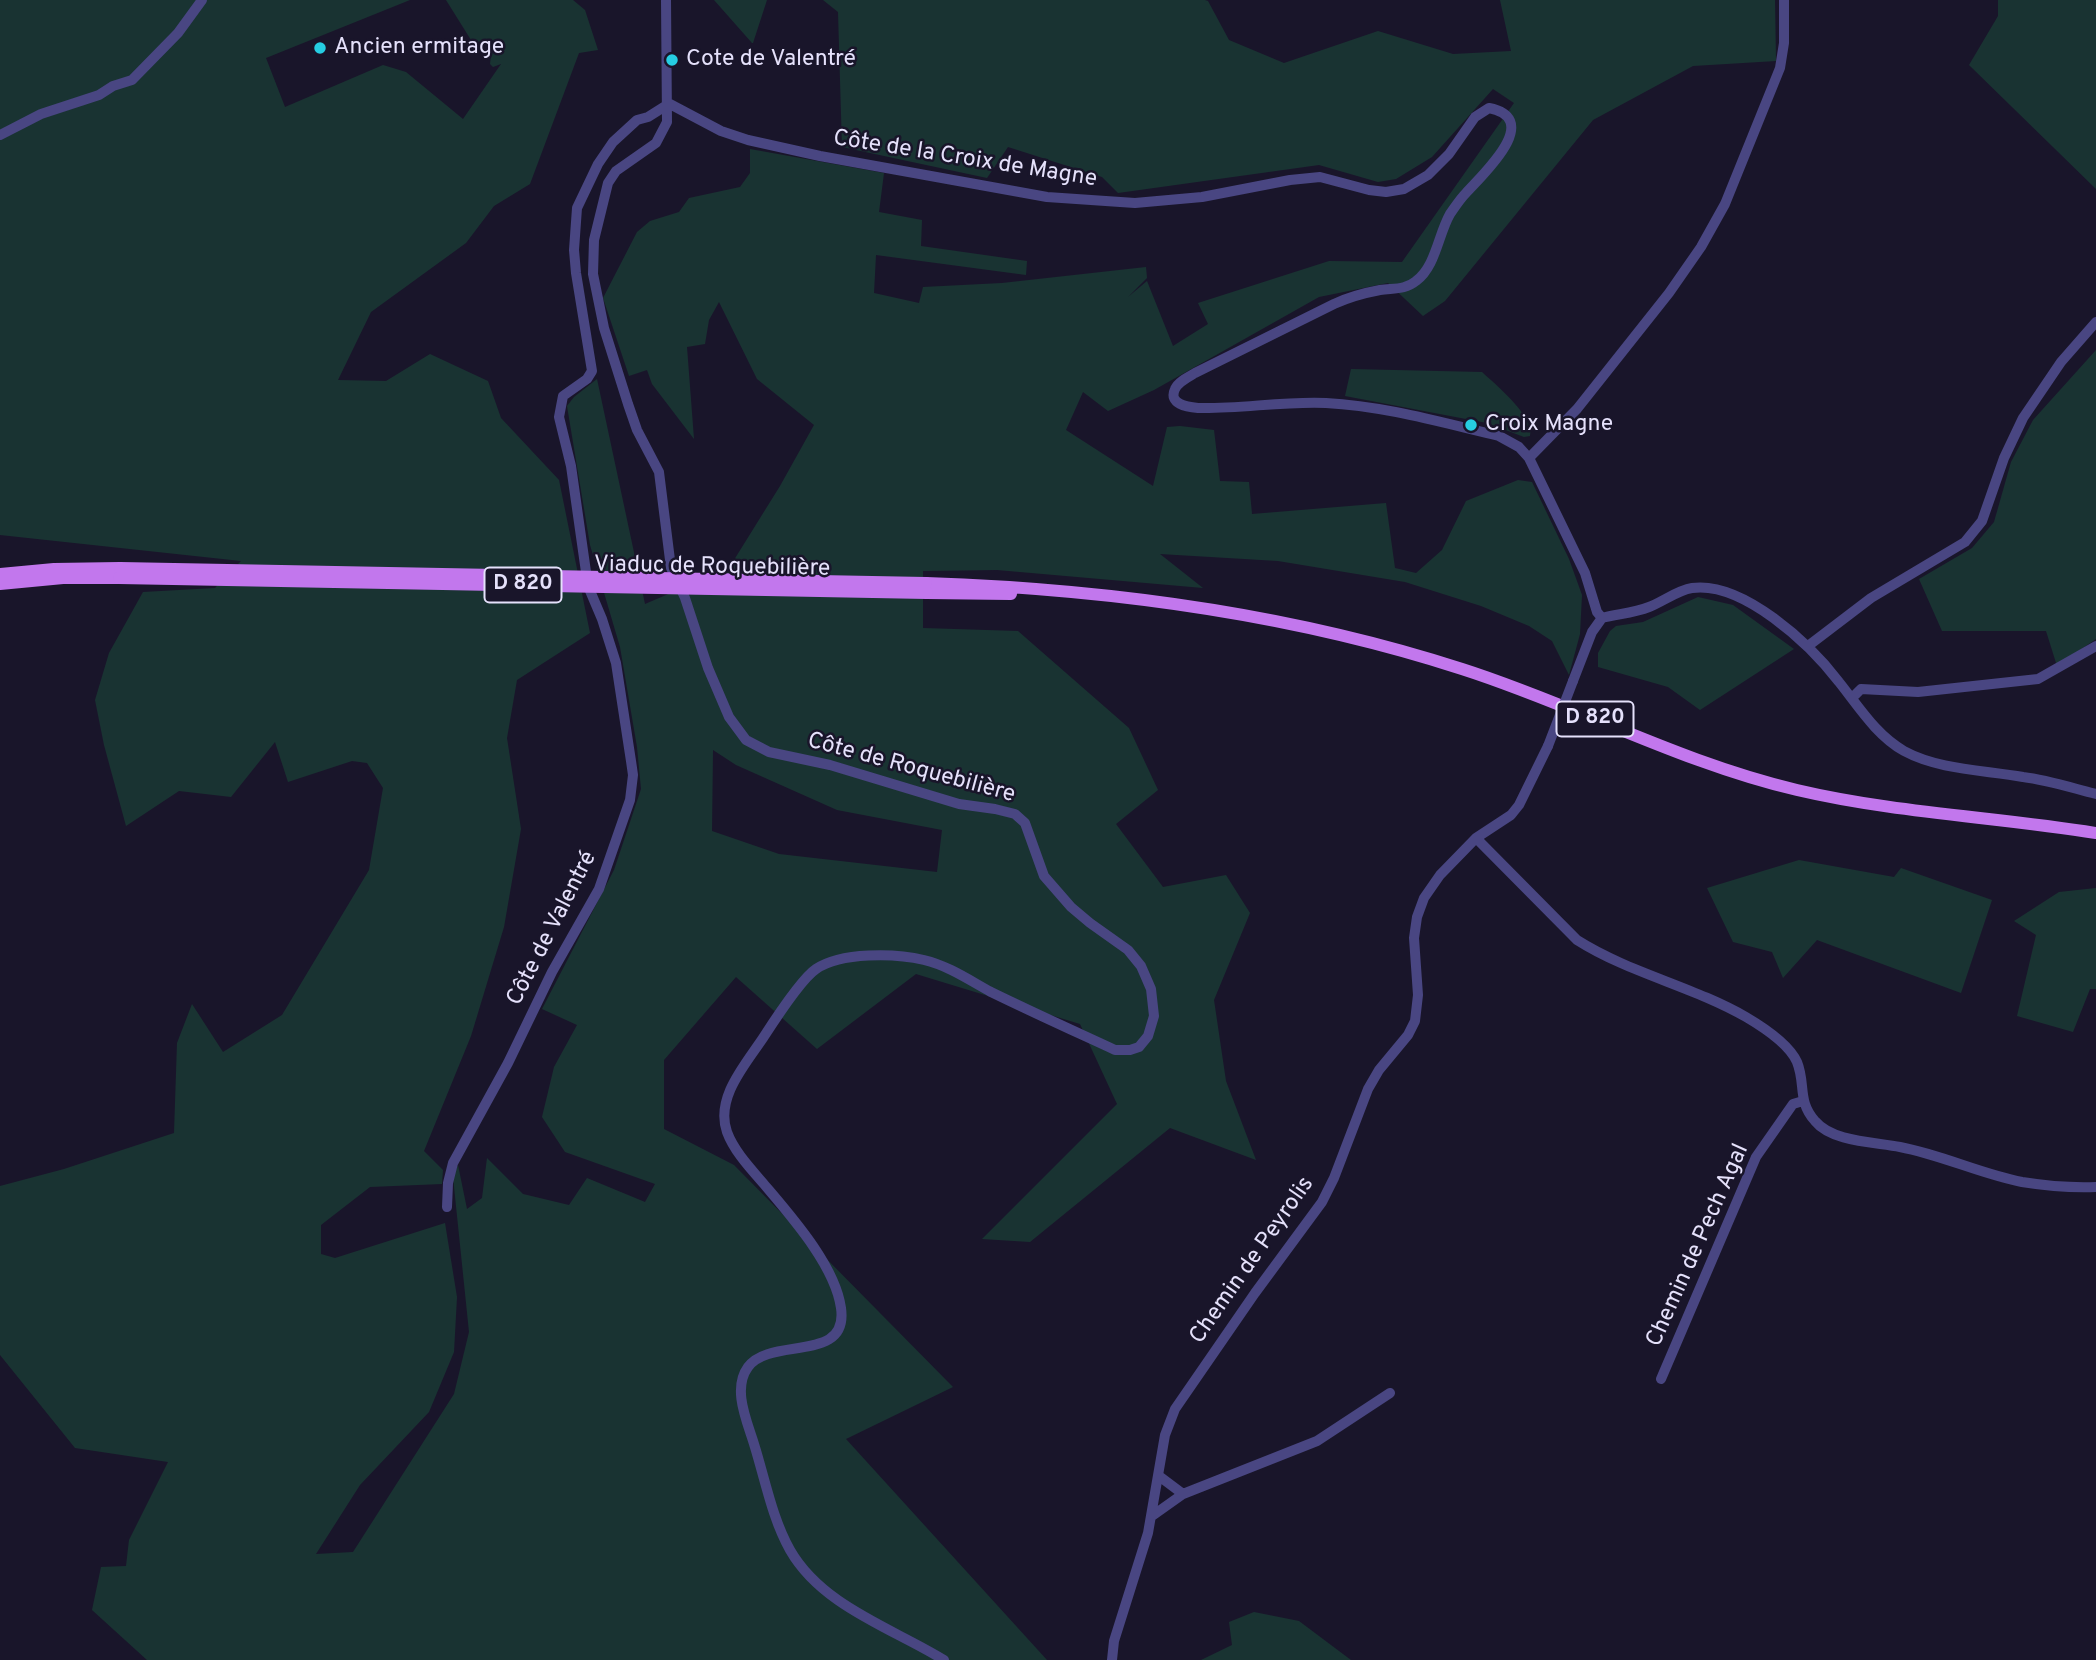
<!DOCTYPE html>
<meta charset="utf-8">
<style>
body{margin:0}
canvas{display:block;background:#19152a}
</style>
<canvas width="2096" height="1660"></canvas>
<script>
const c = document.querySelector('canvas').getContext('2d');
c.lineJoin = 'round';
function paint(path, color) {
  c.fillStyle = color;
  c.fill(path, 'evenodd');
}
function trace(path, color, width, dash) {
  c.strokeStyle = color;
  c.lineWidth = width;
  c.lineCap = dash ? 'butt' : 'round';
  c.setLineDash(dash || []);
  c.stroke(path);
}
function label(font, color, halo, rows, align = 'center') {
  c.font = font + ' Overpass,sans-serif';
  c.lineWidth = 5;
  c.setLineDash([]);
  c.textBaseline = 'middle';
  c.strokeStyle = halo;
  c.fillStyle = color;
  for (const [text, x, y, turn = 0] of rows) {
    c.save();
    c.translate(x, y);
    c.rotate((+turn || 0) * Math.PI / 180);
    c.textAlign = isNaN(turn) ? turn : align;
    if (halo) c.strokeText(text, 0, 0);
    c.fillText(text, 0, 0);
    c.restore();
  }
}
paint(new Path2D(`
 M0,0h410l-144,58 19,49 98,-42 23,7 57,47 38,-55 -8,3 -3,-3 3,-24 -17,8 -30,-48h127l12,10 13,40 -19,3 -49,131 -36,22 -28,37 -95,69 -33,68 48,1 44,-27 58,27 13,37 58,62 31,153 -73,47 -10,58 14,91 -17,98 -33,109 -47,115 19,19 -1,14 -72,3 -49,38v29l14,4 110,-35 12,74 -3,55 -25,60 -69,73 -44,69 37,-2 101,-158 15,-62 -16,-155 5,-12 9,44 15,-11 5,-40 36,36 46,11 18,-27 58,24 10,-18 -90,-32 -23,-35 12,-50 23,-42 -35,-16 72,-139 27,-81 -4,-42 -17,-100 -30,-102 -23,-139 7,-9 23,-18 48,225 84,-36 51,-82 34,-61 -57,-46 -38,-77 -10,18 -4,24 -18,3 7,92 -42,-55 -5,-14 -18,6 -26,-78 34,-66 13,-11 29,-9 10,-14 51,-11 10,-14v-24l134,24 -5,39 43,8 -1,26 106,15 -1,14 -150,-20 -2,38 45,10 4,-16 79,-4 144,-16 1,11 -19,19 19,-16 26,65 35,-22 -10,-21 131,-42 73,1 112,-159 -21,-14 -61,68 -36,22 -18,3 -59,-17 -201,28 -16,-16 -94,-30 -21,31 -145,-31 -4,-135 -15,-12h382l3,1 21,39 55,23 94,-32 75,23 58,-3 -11,-51h275l1,61 -83,5 -100,54 -148,181 -22,15 -35,-33 -69,14 -165,93 -46,21 -25,-19 -17,38 87,56 14,-59 13,-1 34,4 6,51 29,1 3,32 134,-11 9,65 21,5 26,-23 24,-49 52,-21 14,2 37,77 13,36 -2,39 -11,41 -17,-34 -23,-15 -48,-20 -76,-24 -127,-21 -118,-7 43,34 -206,-18 -74,1v57l95,3 111,97 29,62 -42,34 47,63 63,-12 24,38 -36,87 12,81 30,79 -86,-32 -140,114 -48,-3 135,-135 -37,-80 -164,-50 -99,75 -81,-72 -72,83v69l70,36 219,222 -107,52 201,221h-900l-55,-50 9,-43 25,-1 3,-26 39,-78 -93,-14 -75,-93v-169l64,-17 110,-36 3,-90 15,-39 31,48 59,-37 87,-145 14,-82 -16,-25 -15,-2 -64,21 -13,-40 -44,55 -52,-6 -53,35 -22,-81 -9,-45 14,-47 34,-61 72,-4 26,-27 -241,-26zM713,750l23,15 101,45 105,20 -5,42 -158,-18 -67,-23z
 M714,0h53l-14,43h-1z
 M1998,0h98v189l-127,-124 29,-49z
 M2096,350v289l-39,27 -11,-35h-104l-23,-52 53,-31 22,-26 17,-60 22,-42z
 M1351,369l131,3c14,13 53,45 48,64l-6,1 -37,-14 -142,-27z
 M1698,597l35,8 61,44 -94,61 -32,-23 -70,-20v-14l12,-22 6,-5 27,-4z
 M1799,860l95,17 7,-9 91,32 -31,93 -144,-53 -34,38 -11,-26 -39,-10 -26,-54z
 M2096,888v101h-6l-17,43 -56,-16 19,-81 -22,-14 45,-29z
 M1254,1612l45,9 52,39h-150l31,-15 -3,-23z`), '#193332');
trace(new Path2D(`
 M666,0l1,122 -11,21 -40,28 -8,12 -14,57 -1,34 11,54 24,76 9,26 22,42 12,96 14,30 23,70 21,49 17,23 23,12 61,13 129,39 36,5 20,5 10,9 19,53 27,31 19,16 38,27 13,16 10,23 3,27 -6,20 -9,11 -9,3h-15c-41,-19 -83,-38 -124,-58 -22,-12 -42,-26 -67,-32 -29,-7 -83,-8 -108,9 -15,10 -42,52 -53,69 -18,27 -48,60 -36,94 7,19 23,36 36,51 27,32 72,82 78,125 8,56 -71,28 -93,59 -16,22 -1,54 6,77 11,35 18,74 36,106 32,56 102,78 154,110
 M668,103l53,28 27,9 72,16 227,41 88,6 67,-6 88,-17 30,-3 49,13 17,2 18,-3 24,-14 21,-21 26,-37 14,-9c55,11 -7,67 -23,85 -6,6 -11,14 -16,21 -12,21 -14,52 -34,67 -11,9 -22,7 -36,9 -16,3 -31,7 -46,14l-139,69c-7,4 -17,9 -20,16 -7,15 12,18 23,19 43,1 85,-7 128,-5 59,3 117,20 173,33l20,11 10,11 56,115 12,39 5,6
 M0,135l41,-21 58,-19 14,-9 19,-6 46,-47 24,-33
 M1529,458l48,-49 92,-116 32,-46 24,-43 55,-136 4,-25v-43
 M1808,646l63,-48 94,-56 17,-21 22,-63 19,-40 38,-56 35,-40
 M1573,681l19,-49 10,-14c15,-4 32,-5 47,-11 13,-5 29,-17 43,-19 51,-7 118,56 147,94 20,25 37,53 65,69 35,19 81,19 119,26 25,3 49,11 73,17
 M1852,698l9,-9 57,3 120,-13 58,-33
 M1476,838l101,102c52,33 115,46 169,77 17,10 43,27 51,45 9,22 0,39 18,59 17,21 60,21 85,26 42,8 81,27 122,35 25,4 49,6 74,5
 M447,1207l1,-24 5,-20 55,-100 44,-91 47,-83 31,-89 3,-25 -2,-14 -15,-98 -14,-44 -14,-33 -17,-120 -12,-49 4,-21 24,-17 5,-8 -16,-98 -2,-23 3,-42 21,-44 15,-22 24,-22 11,-3 19,-12
 M1661,1379l95,-222 37,-53 10,-3
 M1159,1476l24,18
 M1152,1516l31,-22 134,-53 73,-48
 M1112,1660l2,-19 34,-108 17,-98 10,-26 80,-116 67,-91 12,-24 34,-89 11,-19 29,-35 7,-14 3,-26 -4,-57 3,-21 7,-19 16,-23 36,-37 35,-23 8,-10 29,-59`), '#494682', 10);
trace(new Path2D(`
 M0,574l54,-5 66,-1
 M926,583c182,6 363,30 536,86 113,36 219,94 335,121 98,23 200,27 299,43
 M0,584l63,-6h56
 M927,593l84,1`), '#c277ed', 12);
trace(new Path2D(`
 M1548,746l25,-65`), '#494682', 10);
trace(new Path2D(`
 M120,568l806,15
 M119,578l808,15`), '#c277ed', 12);
for (const [x, y, r, color] of [
 [320,48,7,"#26cde2"],
 [672,60,7,"#26cde2"],
 [1471,425,7,"#26cde2"]
]) {
  const dot = new Path2D();
  dot.arc(x, y, r, 0, 2 * Math.PI);
  c.fillStyle = color;
  c.fill(dot);
  trace(dot, '#19152a', 2.5);
}
for (const [x, y, w] of [
 [523,585,77],
 [1595,719,77]
]) {
  const box = new Path2D();
  box.roundRect(x - w / 2, y - 17.5, w, 35, 5);
  c.fillStyle = '#19152a';
  c.fill(box);
  trace(box, '#e5e1fb', 2);
}
label('bold 21px', '#e5e1fb', null, [
 ["D 820",523,585],
 ["D 820",1595,719]
]);
label('23px', '#e5e1fb', '#19152a', [
 ["Ancien ermitage",334,48],
 ["Cote de Valentré",686,60],
 ["Croix Magne",1485,425]
], 'left');
label('23px', '#e5e1fb', '#19152a', [
 ["Côte de la Croix de Magne",965,160,9],
 ["Viaduc de Roquebilière",712,568,1],
 ["Côte de Roquebilière",911,769,15],
 ["Côte de Valentré",553,929,-63],
 ["Chemin de Pech Agal",1699,1246,-66],
 ["Chemin de Peyrolis",1253,1261,-55]
]);
</script>
